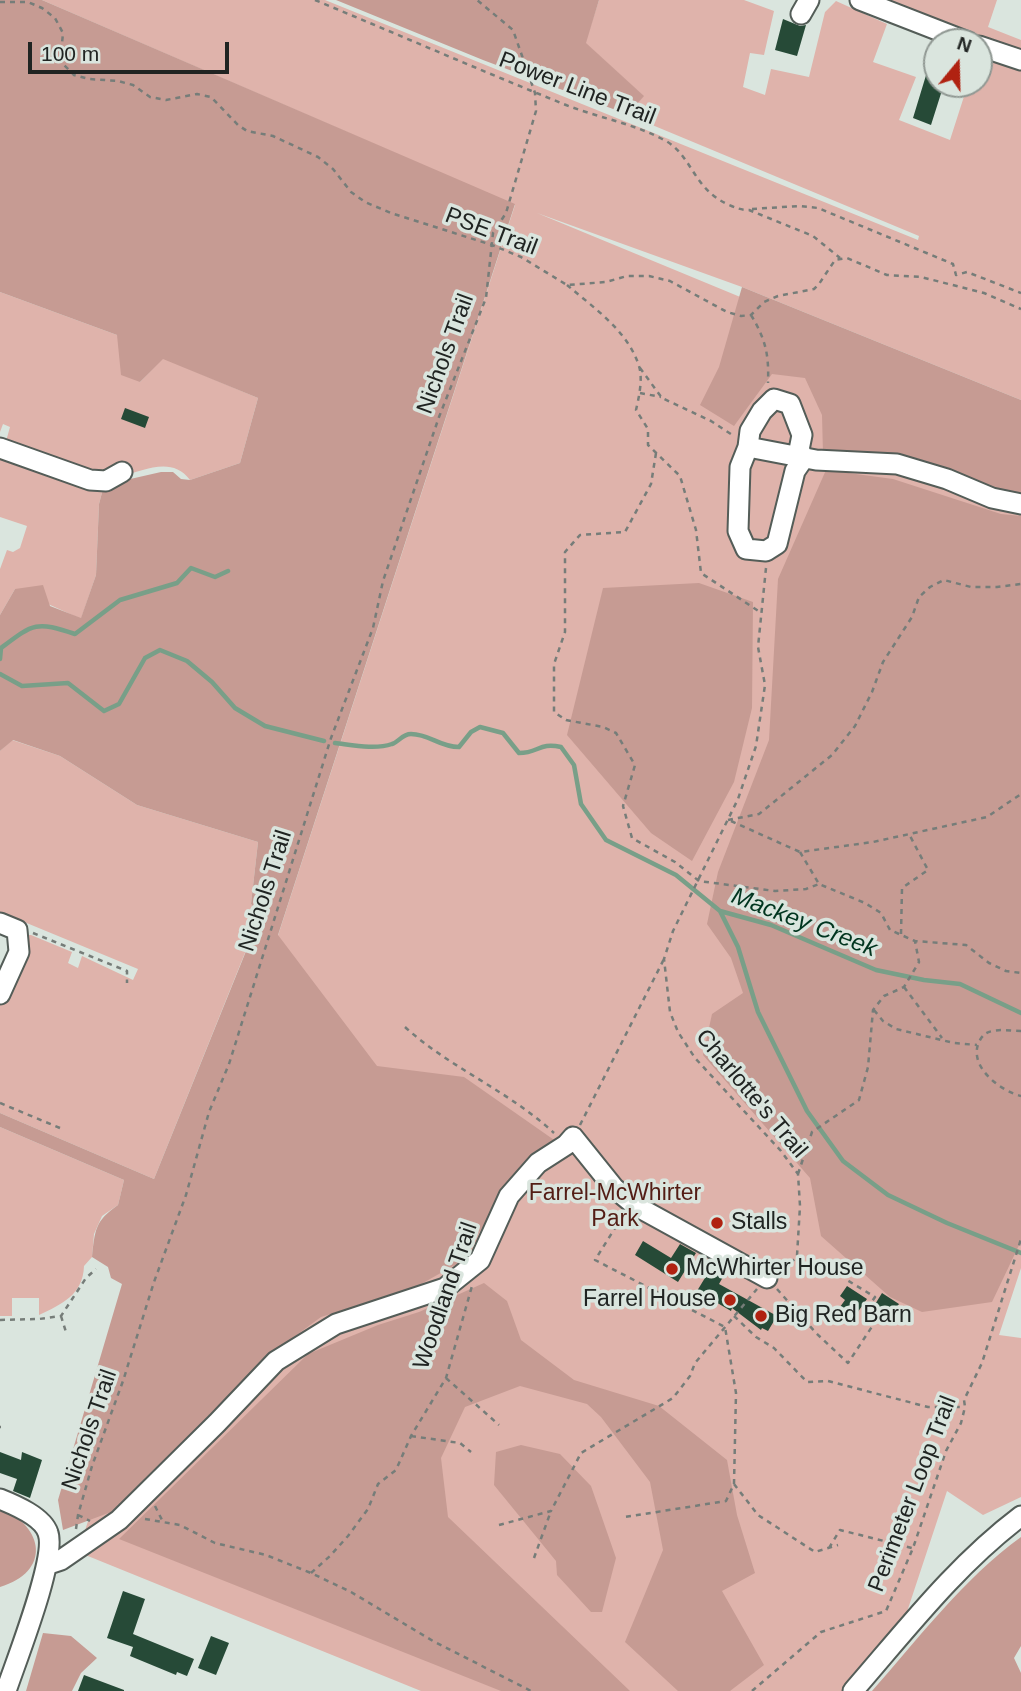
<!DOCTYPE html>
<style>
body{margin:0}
#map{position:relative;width:1021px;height:1691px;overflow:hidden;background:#dae5de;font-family:Arial,sans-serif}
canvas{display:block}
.north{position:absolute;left:923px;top:28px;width:70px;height:70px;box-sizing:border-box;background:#dae5de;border:2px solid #909893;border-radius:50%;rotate:19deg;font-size:19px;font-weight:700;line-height:28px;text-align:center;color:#202422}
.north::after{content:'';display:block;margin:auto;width:24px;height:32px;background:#b02211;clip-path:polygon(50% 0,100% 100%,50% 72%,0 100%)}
.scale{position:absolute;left:28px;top:42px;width:201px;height:32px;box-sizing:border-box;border:4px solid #202422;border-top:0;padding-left:9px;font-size:21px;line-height:24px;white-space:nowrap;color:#202422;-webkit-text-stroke:5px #dae5de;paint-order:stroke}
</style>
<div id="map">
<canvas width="1021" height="1691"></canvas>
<div class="north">N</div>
<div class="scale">100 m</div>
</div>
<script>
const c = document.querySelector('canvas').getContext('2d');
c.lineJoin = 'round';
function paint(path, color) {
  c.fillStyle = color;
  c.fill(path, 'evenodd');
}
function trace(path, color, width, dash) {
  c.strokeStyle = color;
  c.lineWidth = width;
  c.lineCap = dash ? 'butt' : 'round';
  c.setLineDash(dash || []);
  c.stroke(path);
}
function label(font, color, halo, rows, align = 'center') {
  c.font = font + ' Arial,sans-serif';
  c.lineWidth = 7;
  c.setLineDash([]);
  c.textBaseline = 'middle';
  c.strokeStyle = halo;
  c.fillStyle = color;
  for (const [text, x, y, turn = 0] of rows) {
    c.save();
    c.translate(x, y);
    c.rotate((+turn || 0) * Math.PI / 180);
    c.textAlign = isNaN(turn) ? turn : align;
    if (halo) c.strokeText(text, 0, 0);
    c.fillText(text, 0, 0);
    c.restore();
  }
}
paint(new Path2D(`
 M42,0h283l593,240 1,-4 -298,-124 11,-2 11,-14 -58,-53 14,-43h145l30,11 -10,44 -14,-2 -7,34 22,8 6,-26 38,8 16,-65 11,-11 51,23 -14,38 43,15 -17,43 51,20 18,-56h11v-28l42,14v330l-279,-113 -205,-74 484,200v855l-22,67 22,3v159l-38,18 -36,-24 -48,145 -51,55h-427l-343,-139 437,-1347z
 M863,0h134l-9,27 33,13v17z
 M0,292l117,43 23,47 23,-24 95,40 -18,65 -50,17c-18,-24 -45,-10 -70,-3l9,-9 -5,-6 -24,14 -95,-31 5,-18 -7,-3 -3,8z
 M0,456l104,29 -5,19 -3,71 -15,44 -66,-30 -15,26v-46l7,-19 6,2 7,-4 7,-22 -27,-9z
 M12,740l48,16 77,49 121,37 -7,62 10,9 -107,266 -154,-66v-107l24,-53v-18h7l41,17 -4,11 10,5 4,-12 51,24 5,-11 -138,-57v-161z
 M0,1127l124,53 -6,25 -16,11 -8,18 -2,23 -8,9c-1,29 -22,38 -45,49v-17h-27v18h-12z`), '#dfb3ab');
paint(new Path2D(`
 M0,0h42l473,204 -237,731 99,131 87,11 93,65 -42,31 -53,88 -48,27 -93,29 -53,39 -157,156 -48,18 -5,-30 64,-216 -11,-6 -3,-11 -16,-10c3,-27 3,-36 26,-52l6,-25 -124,-53v-14l154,66 107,-265 -10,-10 7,-62 -121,-37 -77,-49 -47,-16 -13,11v-136l15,-26 28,-4 7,21 31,12 15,-43 3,-71 5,-19 57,-13h12l8,7 9,1 50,-17 18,-65 -95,-39 -23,23 -19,-7 -4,-40 -117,-43z
 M336,0h263l-13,43 58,53 -12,14 -11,2 -138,-52z
 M742,287l279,113v97l-198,-43 -1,-39 -17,-37 -33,-4 -38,52 -34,-21 19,-38z
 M826,470l67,9 108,35 20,2v725l-29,61 -70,10 -32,-15 -69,-61 -11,-58 -107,-123 9,-41 31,-21 -12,-35 -24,-34 11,-52 51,-132 9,-161z
 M699,583l54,19 -1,106 -18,74 -42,79 -41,-28 -84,-98 36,-147z
 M484,1283l23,18 14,39 53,40 85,26 68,54 10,55 18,58 -33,18 42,74 -34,26h-52l-53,-49 38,-92 -13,-68 -49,-65 -14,-13 -67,-18 -55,21 -24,51 7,59 182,174h-129l-382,-152 189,-185 70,-29 41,-13z
 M521,1445l39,9 31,32 25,72 -14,54h-11l-34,-37 -1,-14 -62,-76 2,-33z
 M0,1508c45,19 51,64 0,79z
 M1021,1537v109l-7,12 7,15v18h-149c47,-53 91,-112 149,-154z
 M43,1633l28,3 26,22 -16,15 -9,18h-46z`), '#c69b93');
trace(new Path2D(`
 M0,659l1,-11c33,-25 35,-27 74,-14l45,-34 57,-17 14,-15 24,9 13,-6
 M0,674l22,12 46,-3 36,28 15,-7 26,-46 15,-8 27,11 25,21 23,26 30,18 59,15
 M335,743c17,2 40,7 57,1 7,-2 10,-10 19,-10 19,0 28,13 48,13l12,-15 9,-5 23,6 16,20c20,0 20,-11 42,-6l13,18 7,39 25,36 70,35 44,36 51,14 105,45 48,10 36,4 61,29
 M720,911l18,36 20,65 49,99 36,50 45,34 59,28 74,30`), '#789f88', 4.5);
paint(new Path2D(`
 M783,19l17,7 6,-1 -9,31 -22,-6z
 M927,72l10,3v9h7l-13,41 -18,-7z
 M125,408l24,9 -4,11 -24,-9z
 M643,1241l28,17 9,-14 16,9 -18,29 -43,-27z
 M714,1263l13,7 -8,14 58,32 -9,15 -6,-3 -1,2 -29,-22 -1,3 -34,-20z
 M847,1286l20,13 -12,17 -15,-9 5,-7 -5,-4z
 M882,1293l17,11 -9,13 -16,-11z
 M0,1452l21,8 1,-8 20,8 -12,38 -17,-7 4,-12 -17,-6z
 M123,1591l22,8 -12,35 61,25 -7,17 -10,-4 -1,3 -46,-19 3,-9 -26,-9z
 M211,1636l18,7 -13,32 -18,-7z
 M84,1675l40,15v1h-46z`), '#264a37');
const minor = new Path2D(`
 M860,0l108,42
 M801,14l8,-14
 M979,46l42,14
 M774,399l16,5 12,31 -3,15 5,8 -9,13 -18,73 -11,7 -20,-2 -8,-18 2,-64 8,-20 2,-16 12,-20z
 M748,447l68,13 81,4 50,15 45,19 29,6
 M0,448l90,32 16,1 16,-9
 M0,923l17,7 2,22 -19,42
 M0,1499c15,6 43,18 48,34 9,25 -32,128 -42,158
 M49,1564l12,-4 58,-40 98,-97 59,-62 60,-37 109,-36 35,-28 29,-64 29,-33 28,-18 7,-8 41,51 22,18 131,72
 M853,1691c53,-61 103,-126 168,-175`);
trace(minor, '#545d58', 23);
trace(new Path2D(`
 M315,0c84,35 167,71 251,105 33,13 70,19 100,36 27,16 27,48 63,64 7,3 12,5 20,5l64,26 27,22
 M0,2h28l14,6 13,10 8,15 -2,21 3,11 10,10 15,4 29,2 15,4 17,12 16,3 31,-6 14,3 27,28 9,6 26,5 45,21 15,12 18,23 14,10 26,11 101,32 29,12 46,28 39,-3 21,-6h22l21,5 57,31 14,4 10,-1 13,-13 14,-6 36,-7 5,-5 16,-24 12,-2 40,17 34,2 63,16 37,16
 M752,209l47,-3 19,2 135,56 3,11 11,-3 54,21
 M567,285c27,23 61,46 72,81 4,13 0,31 -3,44l12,19v16l32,31 16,54 5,43 59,39
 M751,315c15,25 18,40 17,68
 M640,368l22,30 49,23 23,15
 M640,393l21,4
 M656,453l-5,31 -26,48 -45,3 -15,17v80l-11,32v48l12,8 37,7 13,6 19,32 -12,41 9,32 43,24 24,19 76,10 31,-2 13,-5
 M766,568l-8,79 7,38 -9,61 -18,53 -65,132 -9,28 6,53 8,20 17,26 86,93 17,23 2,32 -3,50 -15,17
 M728,820l31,-6 73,-59 23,-29 17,-34 11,-30 29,-45 7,-20 11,-10 14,-7 27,7h26l24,-3
 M731,821l69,31 73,-10 114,-25 34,-23
 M800,852l19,32 46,19 16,10 9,17 25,11 51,4 23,18 17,8 15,2
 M33,933l94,38v12
 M901,934l1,-46 26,-18 -19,-36
 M904,987l38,51
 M874,1010l9,11 13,8 58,14 23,2
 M405,1027c45,41 104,64 149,106
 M1021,1031c-9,0 -20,-2 -28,0 -7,1 -10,4 -13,9 -14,25 20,51 41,56
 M0,1103l60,25
 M580,1125l84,-166
 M798,1174l14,-42 47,-32 9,-33 5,-57 11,-14 20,-9 15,-25 -4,-21
 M622,1217l-27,43 130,67 11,66 -2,91 -8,17 -101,16
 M777,1289l39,44 32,30 29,-44 -10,-10 8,-12 -28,-17
 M61,1316l5,16
 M734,1316l22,21 18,11 33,34 21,-1 100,26h36
 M0,1320l39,-1 22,-3 25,-38 10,-9
 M446,1378l53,47
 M0,1427h1
 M411,1436l49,7 11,9
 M734,1484l24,31 57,37 23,-7
 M155,1506l8,16
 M78,1515l12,6
 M145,1519l35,6 35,18 51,12 45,18 40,19 82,49 98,50
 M499,1525l52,-14 30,-58 92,-55 17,-22 5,-13 62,-74
 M76,1529l2,-14 14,-49 31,-85 31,-99 32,-87 23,-83 20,-48 102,-326 42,-110 10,-47 56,-164 47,-119 7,-65 13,-20 30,-102 -1,-18 -22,-63 -36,-30
 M829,1548l11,-18 72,18
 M534,1558l17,-47
 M311,1573l19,-17 18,-20 20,-27 10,-25 18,-14 15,-34 35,-58 26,-92
 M752,1691l69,-59 65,-21 27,-63 33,-97 15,-28 4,-16 -1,-7 18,-37 39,-124`), '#767d79', 2.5, [5, 5]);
trace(minor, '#fff', 19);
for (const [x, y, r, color] of [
 [717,1223,7,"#b02211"],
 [672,1269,7,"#b02211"],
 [730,1300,7,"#b02211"],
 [761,1316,7,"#b02211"]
]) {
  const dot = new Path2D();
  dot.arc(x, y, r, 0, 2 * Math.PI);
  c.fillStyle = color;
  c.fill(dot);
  trace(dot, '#dae5de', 2.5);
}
label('23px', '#202422', '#dae5de', [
 ["Power Line Trail",577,89,21],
 ["PSE Trail",491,232,21],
 ["Nichols Trail",446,354,-70],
 ["Nichols Trail",266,891,-72],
 ["Charlotte's Trail",751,1094,50],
 ["Woodland Trail",446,1296,-71],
 ["Nichols Trail",90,1430,-71],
 ["Perimeter Loop Trail",913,1494,-69]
]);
label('23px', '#531d15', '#dae5de', [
 ["Farrel-McWhirter",615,1194],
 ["Park",615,1220]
]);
label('23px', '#202422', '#dae5de', [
 ["Stalls",731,1223],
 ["McWhirter House",686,1269],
 ["Farrel House",716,1300,"right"],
 ["Big Red Barn",775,1316]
], 'left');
label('italic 24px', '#01351f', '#dae5de', [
 ["Mackey Creek",804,923,21]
]);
</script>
